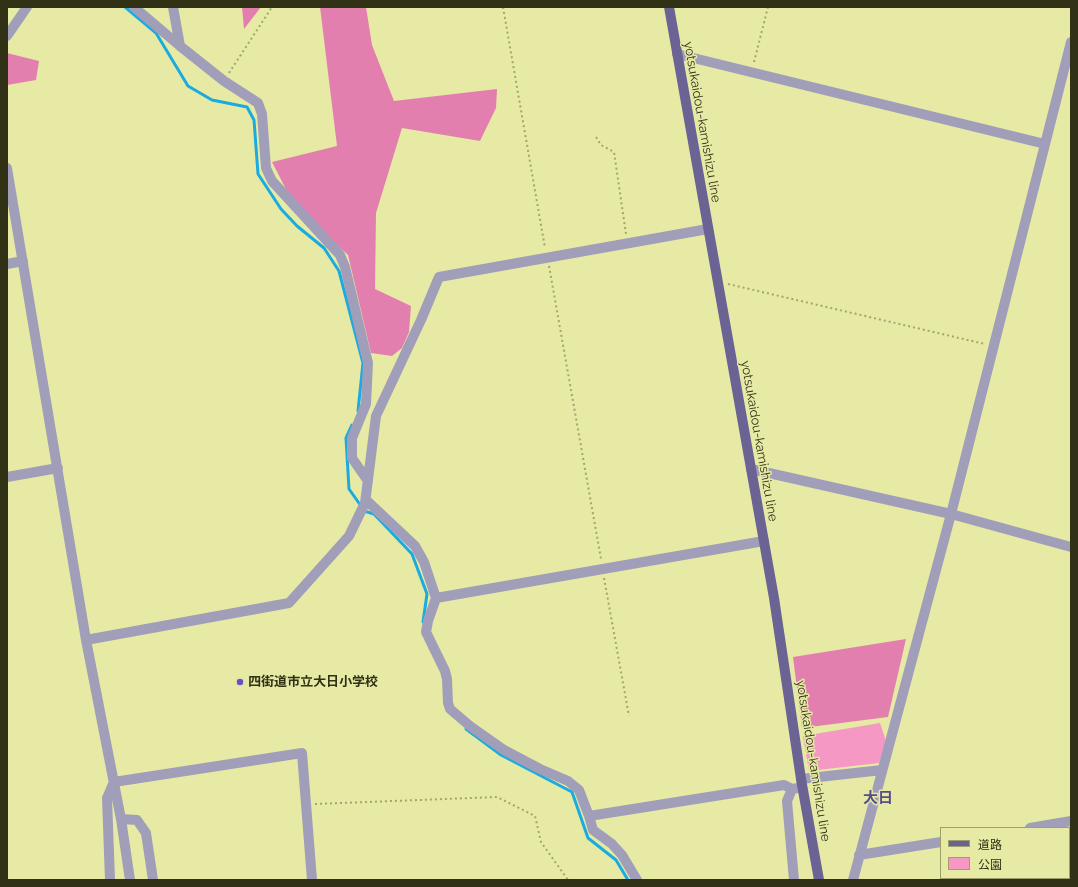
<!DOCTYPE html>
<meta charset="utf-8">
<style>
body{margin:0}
#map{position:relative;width:1078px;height:887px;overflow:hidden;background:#e6eaa5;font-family:Raleway,"Noto Sans JP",sans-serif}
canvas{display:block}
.frame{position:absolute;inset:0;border:8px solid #303115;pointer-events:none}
.legend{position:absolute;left:940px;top:827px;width:130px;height:52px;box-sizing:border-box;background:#e6eaa5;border:1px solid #9da06b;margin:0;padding:5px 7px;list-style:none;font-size:12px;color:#303115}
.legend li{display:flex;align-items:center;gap:8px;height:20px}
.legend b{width:20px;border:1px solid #9da06b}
</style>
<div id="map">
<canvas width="1078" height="887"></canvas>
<div class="frame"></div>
<ul class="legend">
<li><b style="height:5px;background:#6a6393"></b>道路</li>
<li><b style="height:11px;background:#f598c4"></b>公園</li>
</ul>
</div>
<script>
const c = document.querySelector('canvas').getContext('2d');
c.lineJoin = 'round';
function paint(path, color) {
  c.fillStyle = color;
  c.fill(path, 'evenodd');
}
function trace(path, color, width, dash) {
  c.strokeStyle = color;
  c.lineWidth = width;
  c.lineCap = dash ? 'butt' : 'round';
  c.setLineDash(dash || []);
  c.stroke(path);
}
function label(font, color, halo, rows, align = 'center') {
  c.font = font + ' Raleway,"Noto Sans JP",sans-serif';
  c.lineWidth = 3;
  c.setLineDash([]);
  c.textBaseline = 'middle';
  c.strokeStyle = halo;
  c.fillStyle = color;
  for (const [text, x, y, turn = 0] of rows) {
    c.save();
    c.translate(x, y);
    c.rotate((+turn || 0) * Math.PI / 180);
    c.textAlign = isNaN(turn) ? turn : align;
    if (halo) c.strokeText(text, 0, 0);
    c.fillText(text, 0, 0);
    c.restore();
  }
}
paint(new Path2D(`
 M880,723l6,18 -7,22 -70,8 -6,-35z`), '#f598c4');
paint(new Path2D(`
 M242,7h19l-17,22z
 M320,7h46l6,38 22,56 103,-12 -1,19 -16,33 -78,-13 -26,85 -1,76 36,17 -2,26 -7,16 -10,8 -21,-3 -23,-98 -54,-50 -22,-43 65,-16z
 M7,53l32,8 -3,19 -29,5z
 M906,639l-18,78 -86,11 -9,-71z`), '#e37faf');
trace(new Path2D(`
 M125,7l31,26 32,53 24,14 35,7 7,13 4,54 23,35 16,17 27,22 15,23 24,92 -5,48
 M352,425l-6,13 3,51 12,17
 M364,511l10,3 38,40 15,40 -4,28
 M466,729l35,26 71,37 16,46 28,22 12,20`), '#1babe1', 3);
trace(new Path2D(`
 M503,7l42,241
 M754,62l14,-55
 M229,73l43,-66
 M596,137l5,8 13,7 12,82
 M549,266l52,293
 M728,284l257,60
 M604,578l25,138
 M315,804l182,-7 38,19 6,26 27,38`), '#a2a56f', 2, [2, 3]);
trace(new Path2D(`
 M134,7l46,39 44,35 34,22 4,11 4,54 6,13 68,74 5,12 23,96 -2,41 -14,34v20l16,23
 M173,7l7,39
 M7,36l20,-29
 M677,54l368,90
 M7,168l79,472 35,179 9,61
 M7,264l16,-3
 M751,469l200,45 120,33
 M7,477l51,-9
 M366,500l49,46 9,16 12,36 -8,23 -2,11 19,39 2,8 1,24 2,6 20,17 34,24 36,19 28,12 11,9 10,26 4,14 19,14 10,11 15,25
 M436,598l328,-57
 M86,640l203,-37 60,-67 16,-33 11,-87 45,-96 18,-43 269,-48
 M801,779l81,-9
 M589,816l195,-31 8,4
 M121,819l16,1 9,13 7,47
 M1030,828l41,-7
 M859,855l82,-13
 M1069,876h2
 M110,880l-3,-82 7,-16 188,-29 10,127
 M794,880l-7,-79 5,-12 6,-1
 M853,880l98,-366 120,-472
 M1044,880l14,-2`), '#a19eb9', 10);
trace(new Path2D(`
 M669,7l105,591 27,181 18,101`), '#6a6393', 10);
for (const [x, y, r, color] of [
 [240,682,4,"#6e4ec8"]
]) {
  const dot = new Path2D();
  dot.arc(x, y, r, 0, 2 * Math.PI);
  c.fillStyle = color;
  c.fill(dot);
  trace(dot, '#e6eaa5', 1.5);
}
label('13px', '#303115', '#e6eaa5', [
 ["yotsukaidou-kamishizu line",702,122,80],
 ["yotsukaidou-kamishizu line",759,441,80],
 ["yotsukaidou-kamishizu line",813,761,81]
]);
label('bold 13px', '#303115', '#e6eaa5', [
 ["四街道市立大日小学校",248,682]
], 'left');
label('bold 15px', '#584c8a', '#e6eaa5', [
 ["大日",878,798]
]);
</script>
